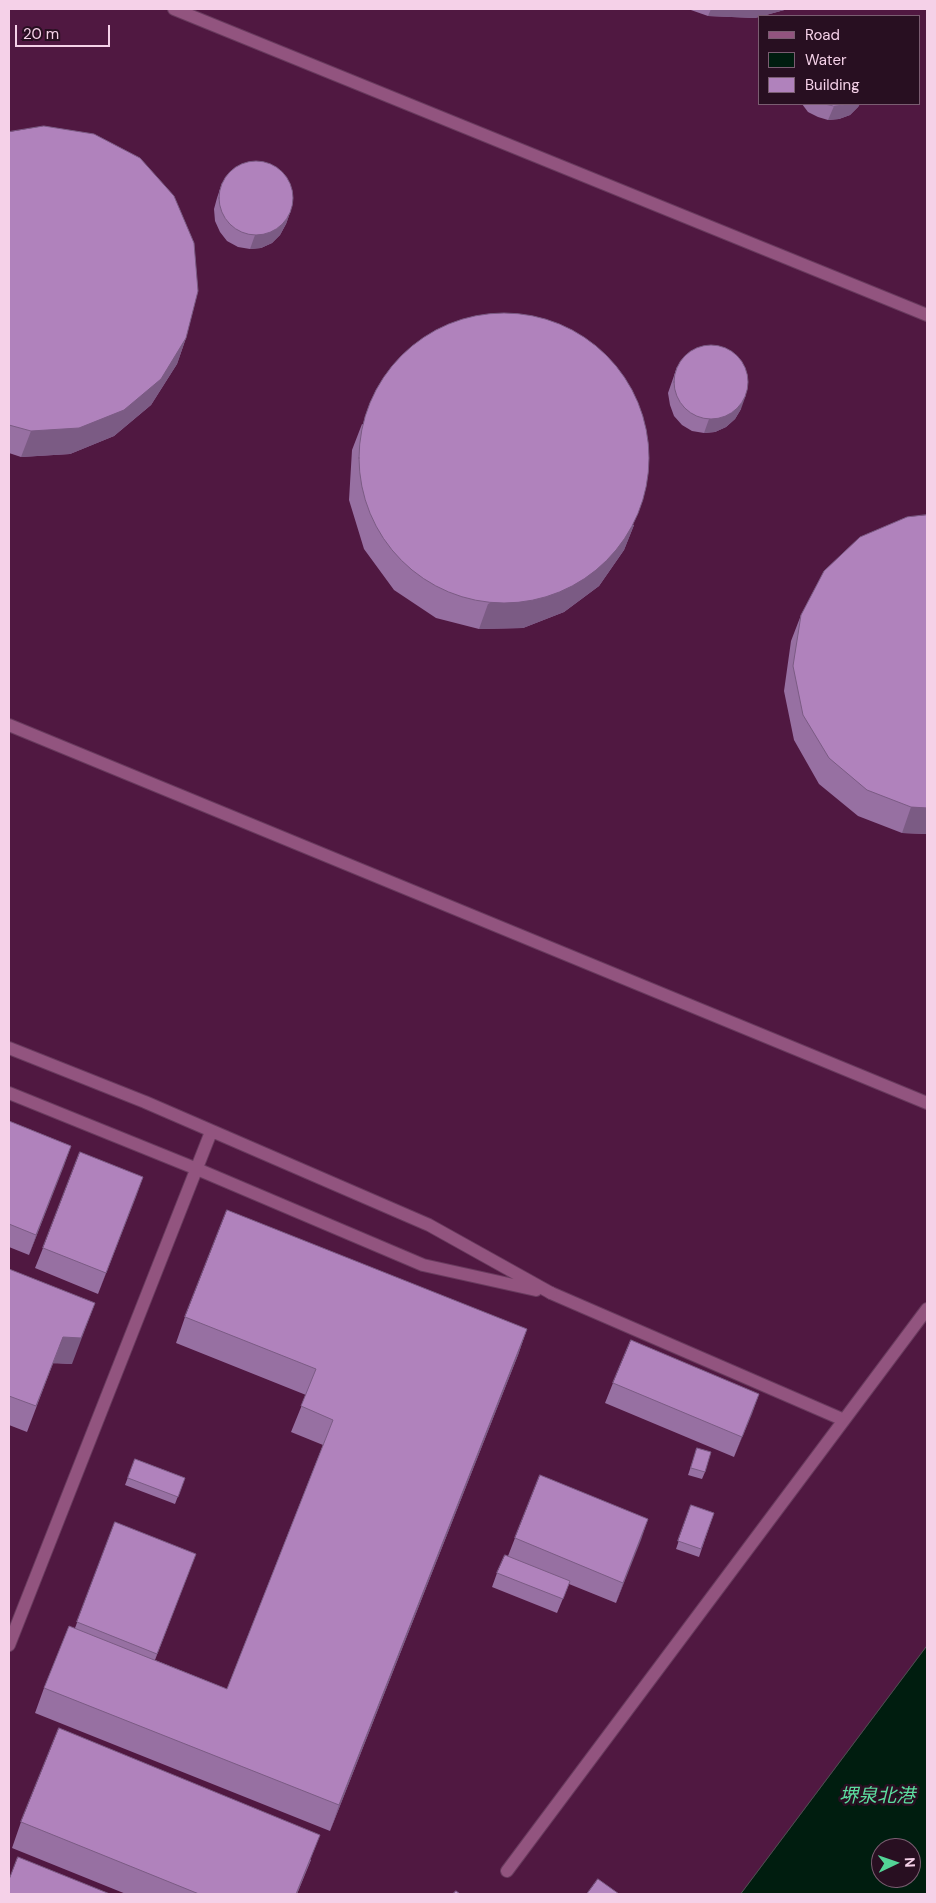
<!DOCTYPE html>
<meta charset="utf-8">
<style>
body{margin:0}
#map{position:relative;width:936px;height:1903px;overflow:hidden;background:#501841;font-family:"DM Sans",sans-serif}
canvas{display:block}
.frame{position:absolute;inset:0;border:10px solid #f5d1e8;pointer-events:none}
.legend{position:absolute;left:758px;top:15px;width:162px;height:90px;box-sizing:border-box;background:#280f21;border:1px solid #7a5d71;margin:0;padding:6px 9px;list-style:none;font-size:15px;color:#f5d1e8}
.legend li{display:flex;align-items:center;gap:10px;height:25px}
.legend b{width:25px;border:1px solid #7a5d71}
.north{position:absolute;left:871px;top:1838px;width:50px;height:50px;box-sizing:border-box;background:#280f21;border:1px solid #7a5d71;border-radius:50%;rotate:87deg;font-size:14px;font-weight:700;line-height:20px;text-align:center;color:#f5d1e8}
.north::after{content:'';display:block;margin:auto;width:18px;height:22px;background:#53d396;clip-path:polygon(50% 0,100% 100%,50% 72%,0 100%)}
.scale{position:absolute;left:15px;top:25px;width:95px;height:22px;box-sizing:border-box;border:2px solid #f5d1e8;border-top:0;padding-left:6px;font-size:15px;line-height:18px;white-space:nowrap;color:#f5d1e8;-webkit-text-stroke:4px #280f21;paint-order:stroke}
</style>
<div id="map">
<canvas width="936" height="1903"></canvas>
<div class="frame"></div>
<ul class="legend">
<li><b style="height:6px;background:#92547f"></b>Road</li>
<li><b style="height:14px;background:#001d0f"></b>Water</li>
<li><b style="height:14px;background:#b082bc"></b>Building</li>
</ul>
<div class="north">N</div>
<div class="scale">20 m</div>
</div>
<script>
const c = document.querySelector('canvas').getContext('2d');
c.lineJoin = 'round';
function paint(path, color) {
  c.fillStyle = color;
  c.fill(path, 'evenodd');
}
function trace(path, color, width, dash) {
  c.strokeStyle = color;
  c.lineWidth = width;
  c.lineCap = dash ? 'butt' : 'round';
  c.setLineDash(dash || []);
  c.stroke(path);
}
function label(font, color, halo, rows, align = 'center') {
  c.font = font + ' "DM Sans","Noto Sans JP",sans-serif';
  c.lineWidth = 5;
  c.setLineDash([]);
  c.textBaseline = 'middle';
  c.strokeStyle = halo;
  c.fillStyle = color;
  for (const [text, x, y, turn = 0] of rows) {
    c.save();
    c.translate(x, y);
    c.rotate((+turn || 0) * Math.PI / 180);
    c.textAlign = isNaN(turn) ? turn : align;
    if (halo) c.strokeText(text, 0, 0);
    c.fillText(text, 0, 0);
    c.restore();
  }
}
const water = new Path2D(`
 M927,1646v248h-186zM881,1848h30v30h-30z`);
paint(water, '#001d0f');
trace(water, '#4a5350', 1);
const service = new Path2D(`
 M174,9l753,306
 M9,725l918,378
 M551,1293l293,127
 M507,1871l420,-562`);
const tertiary = new Path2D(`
 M9,1048l136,54 284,123 122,68
 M9,1093l188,76 226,96 113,25
 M9,1645l202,-513`);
trace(service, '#693b5e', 14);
trace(tertiary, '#693b5e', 14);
trace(service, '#92547f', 12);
trace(tertiary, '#92547f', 12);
paint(new Path2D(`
 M688,9h100l-33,9 -47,-2z
 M802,104h58l-2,3 -8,8 -11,4 -11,1 -10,-3 -10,-5z
 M9,132l177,206 -9,26 -26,41 -37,31 -44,18 -49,3 -12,-4z
 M222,183l69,27 -5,14 -6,11 -8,8 -11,5 -11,1 -12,-2 -11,-6 -7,-9 -5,-11 -1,-12 3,-11z
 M677,367l64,42 -6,10 -9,8 -11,5 -11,1 -12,-2 -10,-6 -8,-9 -4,-11 -2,-12z
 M362,424l272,101 -10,25 -25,36 -35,26 -41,16 -44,1 -43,-11 -42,-28 -30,-41 -15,-49 3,-50z
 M801,615l126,219 -25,-1 -44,-17 -39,-32 -25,-44 -10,-49 7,-50z
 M9,1121l62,25 -42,109 -20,-8z
 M143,1177l-45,117 -63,-26 8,-20z
 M9,1269l63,95 -19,-1 -26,69 -18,-7z
 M185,1317l342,12 -9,26 -188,476 -295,-118 9,-25 31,-60 40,-106 73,52 -33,86 72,29 96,-244 -32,-13 15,-37 -130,-52z
 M613,1383l146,11 -25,63 -129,-54z
 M697,1448l8,24 -3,7 -14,-4z
 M135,1459l50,19 -10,26 -50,-19z
 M691,1505l23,8 -15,44 -23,-8z
 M648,1519l-32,84 -47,-19 -12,29 -65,-26 5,-14 11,-17 7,-18z
 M21,1822l290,38 -14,34h-171l-114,-46z`), '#9770a2');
paint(new Path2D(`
 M711,9h77l-33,9 -47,-2z
 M848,104h12l-2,3 -8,8 -11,4 -11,1 6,-14z
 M291,210l-5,14 -6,11 -8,8 -11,5 -11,1 5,-14z
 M186,338l-9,26 -26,41 -37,31 -44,18 -49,3 10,-26z
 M746,395l-5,14 -6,10 -9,8 -11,5 -11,1 5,-14z
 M634,525l-10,25 -25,36 -35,26 -41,16 -44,1 9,-25z
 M911,807l16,1v26l-25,-1z
 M71,1146l-7,20 -35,89 7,-20z
 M143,1177l-7,20 -38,97 8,-21z
 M95,1303l-23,61 -19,-1 -26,69 36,-95z
 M527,1329l-9,26 -188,476 9,-26z
 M759,1394l-7,20 -18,43 8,-20z
 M648,1519l-7,21 -25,63 7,-20z
 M196,1554l-8,20 -39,100 8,-20z
 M320,1835l-23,59h-1z`), '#7b5b84');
const building = new Path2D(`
 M825,104h23l-3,1 -11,1z
 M44,126l50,8 46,24 34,38 20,47 4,48 -12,47 -25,41 -37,31 -45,18 -48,3 -22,-6v-293z
 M219 198a37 37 0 1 1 74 0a37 37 0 1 1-74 0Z
 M359 458a145 145 0 1 1 290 0a145 145 0 1 1-290 0Z
 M674 382a37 37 0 1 1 74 0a37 37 0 1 1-74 0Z
 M927,515v293l-16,-1 -44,-17 -38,-32 -26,-43 -10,-49 8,-51 23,-44 36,-34 47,-20z
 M9,1121l62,25 -35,89 -27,-11z
 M80,1152l63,25 -37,96 -63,-25z
 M227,1210l300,119 -188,476 -295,-117 25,-62 158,63 106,-269 -32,-14 15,-37 -131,-52z
 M9,1269l86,34 -14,35 -18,-1 -27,69 -27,-10z
 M631,1340l128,54 -17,43 -129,-54z
 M697,1448l14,4 -6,20 -14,-4z
 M135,1459l50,19 -7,19 -50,-19z
 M540,1475l108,44 -25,64 -108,-45z
 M691,1505l23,8 -13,36 -23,-8z
 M115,1522l81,32 -39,100 -80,-32z
 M505,1555l65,26 -7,18 -66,-26z
 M59,1728l261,107 -24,59h-97l-178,-72z
 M18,1857l92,37h-101v-14z
 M598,1879l21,15h-32z
 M456,1891l4,3h-7z`);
paint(building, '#b082bc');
trace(building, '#7b5b84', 1);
label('italic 19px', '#5cdd9f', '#280f21', [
 ["堺泉北港",877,1797]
]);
</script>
